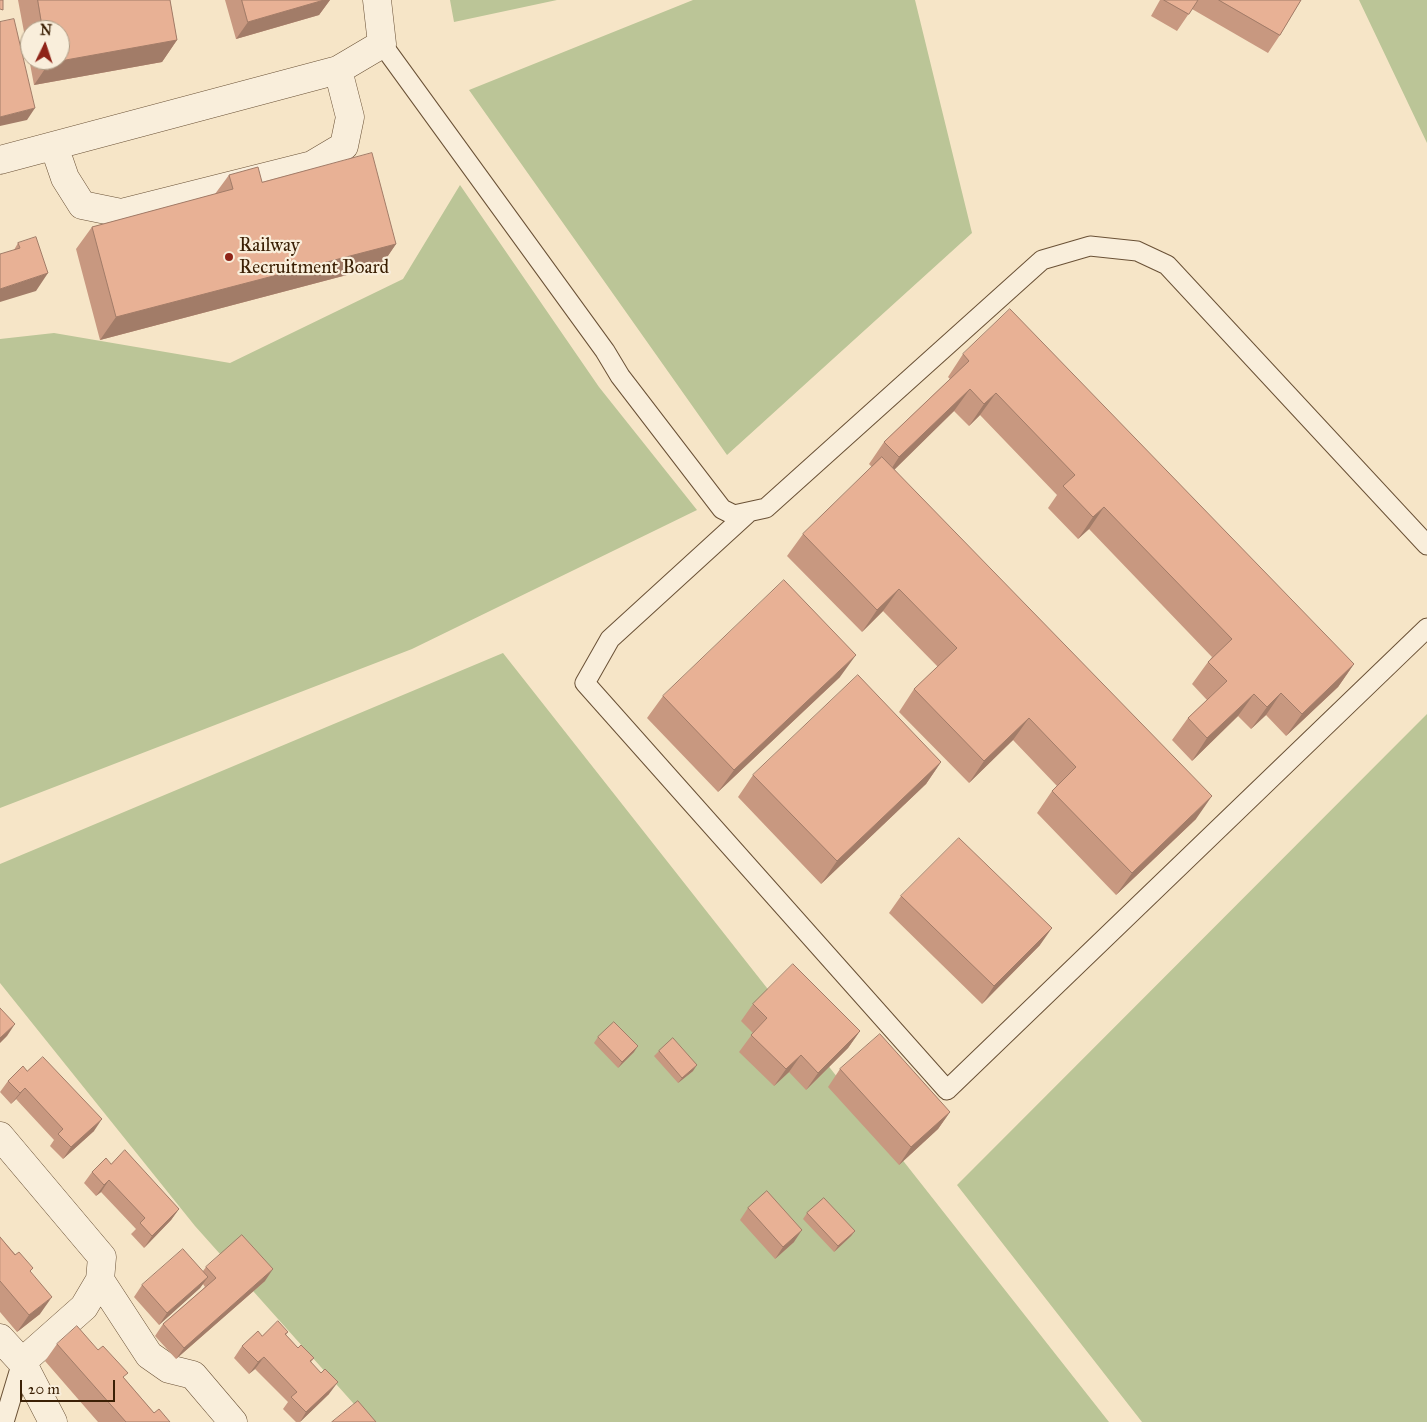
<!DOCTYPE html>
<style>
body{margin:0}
#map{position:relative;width:1427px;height:1422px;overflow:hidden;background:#f6e5c7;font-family:"IM FELL Great Primer",serif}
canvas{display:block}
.north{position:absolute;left:20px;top:20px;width:50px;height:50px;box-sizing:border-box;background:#f9eedb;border:1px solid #ad9c85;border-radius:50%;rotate:4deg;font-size:14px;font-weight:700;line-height:20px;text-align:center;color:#3b2005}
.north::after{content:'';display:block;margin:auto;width:18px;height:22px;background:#8f2418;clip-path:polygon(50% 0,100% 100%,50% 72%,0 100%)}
.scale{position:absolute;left:20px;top:1380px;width:95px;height:22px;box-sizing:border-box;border:2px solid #3b2005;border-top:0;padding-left:6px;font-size:15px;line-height:18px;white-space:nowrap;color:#3b2005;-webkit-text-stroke:4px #f9eedb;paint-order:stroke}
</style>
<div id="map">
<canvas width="1427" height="1422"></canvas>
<div class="north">N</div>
<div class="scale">20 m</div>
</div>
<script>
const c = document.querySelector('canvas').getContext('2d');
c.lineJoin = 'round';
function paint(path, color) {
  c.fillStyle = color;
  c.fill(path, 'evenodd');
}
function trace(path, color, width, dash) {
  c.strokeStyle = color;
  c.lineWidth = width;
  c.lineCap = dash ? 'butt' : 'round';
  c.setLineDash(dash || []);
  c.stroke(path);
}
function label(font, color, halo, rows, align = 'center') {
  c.font = font + ' "IM FELL Great Primer",serif';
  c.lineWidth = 4.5;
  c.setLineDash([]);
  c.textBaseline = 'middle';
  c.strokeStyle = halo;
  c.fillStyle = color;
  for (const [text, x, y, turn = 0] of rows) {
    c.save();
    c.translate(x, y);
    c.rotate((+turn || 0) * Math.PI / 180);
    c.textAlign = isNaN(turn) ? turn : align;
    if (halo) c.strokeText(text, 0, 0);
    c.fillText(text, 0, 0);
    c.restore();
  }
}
paint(new Path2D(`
 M450,0h107l-103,22z
 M693,0h222l57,233 -245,222 -258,-365z
 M1359,0h68v143z
 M460,185l139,202 98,123 -285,139 -412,159v-469l54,-6 176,30 173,-84z
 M503,653l606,769h-739l-175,-196 -195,-243v-119z
 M1427,714v708h-285l-185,-237z`), '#bbc597');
const service = new Path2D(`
 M382,44l223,307 15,25 102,133 12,6 32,-7 276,-248 48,-14 47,5 30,14 260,280
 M748,513l-138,126 -25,44 362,407 480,-462
 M4,1422l18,-60`);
const minor = new Path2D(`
 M54,146l11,32 17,27 39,8 191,-48 32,-19 6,-29 -12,-47
 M0,160l338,-90 44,-26 -5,-44
 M0,1136l102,121 -2,23 -16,27 -62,55
 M100,1280l49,75 20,14 24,6 40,47
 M0,1338l22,24 31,60`);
trace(service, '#6a5136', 21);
trace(minor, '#6a5136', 29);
trace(service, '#f9eedb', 19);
trace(minor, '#f9eedb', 28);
paint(new Path2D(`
 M18,0h152l7,40 -15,22 -128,23zM30,30h30v30h-30z
 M225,0h105l-11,15 -83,24z
 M1160,0h141l-21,35 -12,18 -76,-44 -15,22 -26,-15z
 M229,175l33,7 134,62 -15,22 -281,74 -24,-91 16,-22 123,-33z
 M18,243l18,48 -22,-41z
 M963,354l391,310 -16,23 -52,49 -20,-21 -15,14 -13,-13 -46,45 -20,-21 16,-22 19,-18 -15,-16 16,-22 4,-5 -123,-128 -11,10 -30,-31 9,-13 -77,-80 -11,11 -15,-15 -60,58 302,350 -80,76 -79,-82 15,-22 5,-5 -44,-46 -44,43 -70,-71 15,-23 24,-22 -55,-56 -21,21 -75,-76 16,-22 69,-67 -3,-3 15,-22 66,-63 -2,-2z
 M840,677l-122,115 -71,-74 16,-22z
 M941,762l-15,22 -105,100 -83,-87 15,-22z
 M901,896l139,49 -58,59 -93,-91z
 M753,1004l107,27 -12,17 -42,42 -17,-18 -15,14 -35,-34 14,-19 -12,-12z
 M598,1037l36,15 -16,16 -24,-25z
 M659,1051l34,20 -15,12 -24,-27z
 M840,1069l110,43 -12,17 -39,36 -71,-78z
 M27,1071l67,60 -31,28 -13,-13 4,-6 -38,-41 -5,5 -11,-12 8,-11z
 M111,1164l68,45 -8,11 -27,28 -13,-14 5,-5 -35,-37 -5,4 -12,-13 8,-11z
 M748,1208l46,34 -19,17 -35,-39z
 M807,1213l48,18 -4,5 -17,16 -31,-33z
 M0,1237l31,35 9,42 -23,18 -17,-20z
 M206,1267l59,14 -89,78 -21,-23 8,-12 42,-37 -2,-3 -3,4 -41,37 -25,-28 8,-12 61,-14z
 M288,1332l-2,3 12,13 16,10 -3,4 18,32 -29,28h-4l-13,-13 5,-7 -33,-33 -6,5 -15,-16 8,-12 20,-10z
 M57,1344l67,34 30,35 16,9h-72l-53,-61z`), '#c89880');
paint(new Path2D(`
 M324,0h6l-11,15 -83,24 12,-17z
 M177,40l-15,22 -128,23 15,-22z
 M35,108l-8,12 -27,6v-9z
 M396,244l-15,22 -281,74 16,-23z
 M48,273l-12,18 -36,11v-13z
 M970,389l-16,22 -70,69 15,-23z
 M996,393l-16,22 -11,11 15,-22z
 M1104,507l-15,22 -11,10 15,-22z
 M899,589l-16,22 -21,21 15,-22z
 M856,655l-16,22 -122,115 16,-22z
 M1354,664l-16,23 -52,49 16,-22z
 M1281,693l-15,22 -15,14 16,-22z
 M1254,694l-16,22 -46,45 15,-23z
 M1029,718l-16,22 -44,43 15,-22z
 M941,762l-15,22 -105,100 16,-23z
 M1212,796l-16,23 -80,76 16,-22z
 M1052,928l-12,17 -58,59 12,-18z
 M15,1024l-8,12 -7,7v-5z
 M860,1031l-12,17 -42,42 12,-17z
 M638,1046l-4,6 -16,16 4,-6z
 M801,1055l-12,17 -15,14 12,-17z
 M697,1065l-4,6 -15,12 4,-5z
 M25,1088l-9,11 -5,5 9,-11z
 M950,1112l-12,17 -39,36 12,-18z
 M102,1119l-8,12 -31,28 8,-12z
 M109,1180l-8,12 -5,4 8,-11z
 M179,1209l-8,11 -27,28 8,-12z
 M802,1230l-8,12 -19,17 8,-12z
 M855,1231l-4,5 -17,16 4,-6z
 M273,1269l-8,12 -89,78 8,-11z
 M208,1277l-8,11 -41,37 8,-12z
 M52,1297l-12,17 -23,18 12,-17z
 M264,1357l-9,12 -6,5 9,-12z
 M338,1382l-9,12 -29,28 6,-10z`), '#a27c68');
const building = new Path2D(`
 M0,0h3v10l-3,-1z
 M38,0h132l7,40 -128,23v-3h11v-30h-17z
 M242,0h82l-76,22z
 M1164,0h34l-9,14z
 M1219,0h82l-21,35z
 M14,19l21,89 -35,9v-95z
 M372,153l24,91 -280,73 -24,-90 141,-38 -4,-14 29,-8 4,15z
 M36,237l12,36 -48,16v-35l20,-6 -2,-5z
 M1010,309l344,355 -52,50 -21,-21 -14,14 -13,-13 -47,44 -19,-20 39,-37 -19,-19 24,-23 -128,-132 -11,10 -30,-31 12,-11 -79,-82 -12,11 -14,-15 -71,68 -15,-15 85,-81 -6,-7z
 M882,457l330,339 -80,77 -80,-82 24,-24 -47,-49 -45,43 -70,-72 43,-41 -58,-59 -22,21 -74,-76z
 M784,580l72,75 -122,115 -71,-74z
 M858,675l83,87 -104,99 -84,-86z
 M959,838l93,90 -58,58 -93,-90z
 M793,964l67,67 -42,42 -17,-18 -15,14 -35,-34 16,-17 -14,-14z
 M0,1008l15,16 -15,14z
 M614,1022l24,24 -16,16 -24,-25z
 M880,1034l70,78 -39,35 -71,-78z
 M673,1038l24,27 -15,13 -23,-27z
 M43,1057l59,62 -31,28 -13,-13 5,-5 -38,-41 -5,5 -12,-12 15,-15 4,5z
 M125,1150l54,59 -27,27 -12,-13 5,-5 -36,-38 -5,5 -12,-13 14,-14 5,6z
 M767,1191l35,39 -19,17 -35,-39z
 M824,1198l31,33 -17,15 -31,-33z
 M242,1235l31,34 -89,79 -21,-24 53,-46 -10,-11z
 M0,1237l15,18 4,-3 14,16 -3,3 22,26 -23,18 -29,-34z
 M183,1249l25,28 -41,36 -25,-28z
 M278,1321l10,11 -3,2 13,14 3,-3 13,13 -4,3 11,12 4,-4 13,13 -32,30 -15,-15 6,-5 -33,-35 -6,5 -16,-16 16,-15 4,5z
 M77,1326l21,24 5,-4 25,27 -5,4 31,36 5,-4 11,13h-44l-69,-78z
 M358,1401l18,21h-44z`);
paint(building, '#e8b195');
trace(building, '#a27c68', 1);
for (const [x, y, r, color] of [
 [229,257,5,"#8f2418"]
]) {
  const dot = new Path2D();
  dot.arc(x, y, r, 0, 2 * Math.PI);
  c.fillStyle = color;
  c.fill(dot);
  trace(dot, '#f9eedb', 2);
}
label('19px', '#3b2005', '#f9eedb', [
 ["Railway",239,246],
 ["Recruitment Board",239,268]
], 'left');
</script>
